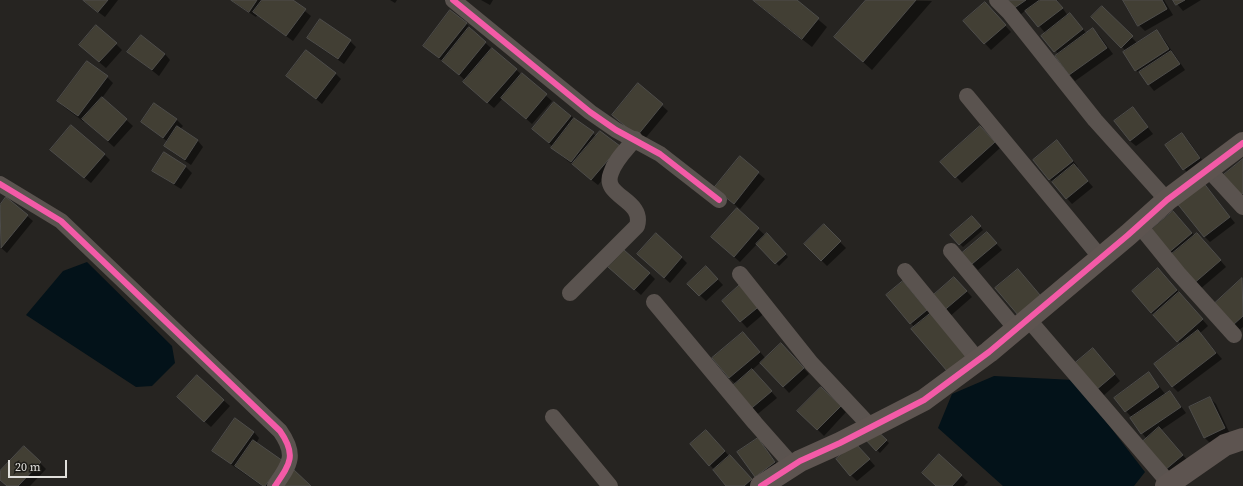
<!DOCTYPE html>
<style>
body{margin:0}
#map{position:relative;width:1243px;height:486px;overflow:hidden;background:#262421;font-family:"Source Serif 4",serif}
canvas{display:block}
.scale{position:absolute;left:8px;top:460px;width:59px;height:18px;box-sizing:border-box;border:2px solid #e0dfdb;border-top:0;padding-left:5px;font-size:12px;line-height:14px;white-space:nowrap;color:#e0dfdb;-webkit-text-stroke:3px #1d1c17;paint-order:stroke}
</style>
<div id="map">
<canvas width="1243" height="486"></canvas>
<div class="scale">20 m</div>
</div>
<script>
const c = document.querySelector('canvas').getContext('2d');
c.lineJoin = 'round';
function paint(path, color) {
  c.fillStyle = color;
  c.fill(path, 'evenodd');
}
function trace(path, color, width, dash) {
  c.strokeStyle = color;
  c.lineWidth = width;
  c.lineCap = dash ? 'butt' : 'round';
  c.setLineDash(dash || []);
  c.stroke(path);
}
paint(new Path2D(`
 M87,262l85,84 3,17 -23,23 -16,1 -110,-72 37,-44z
 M994,376l80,4 71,92 -11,14h-131l-65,-58 14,-34z`), '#031219');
paint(new Path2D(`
 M82,0h36l-13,17z
 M230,0h61l20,16 -18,25 -36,-26 -1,2z
 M390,0h7l-2,3z
 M481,0h12l-3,5z
 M752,0h43l32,27 -15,20z
 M867,0l65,1 -60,69 -37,-33z
 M1007,0h50l11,16 2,-2 17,20 6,-5 6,6 14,19 -38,27 -5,-6 -24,-41 -20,-24 -6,5z
 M1124,0h40l9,15 -28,16 -6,-6z
 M1174,0h27l-18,11z
 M1102,7l36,37 19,-12 6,6 22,32 -31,21 -12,-15 -6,-6 -10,-19 -34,-34z
 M990,9l21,23 -20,18 -27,-29z
 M466,23l6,6 -1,1 20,18 61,53 -20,23 -29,-26 -9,10 -24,-20 -5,-8 -41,-34z
 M309,38l41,3 6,6 -12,17 -29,-20z
 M116,44l6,6 -16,18 -20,-17z
 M165,54l5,6 -11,16 -24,-19z
 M335,73l6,6 -19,25 -34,-28z
 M107,77l6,6 -11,15 31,28 -19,21 -29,-26 -1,1 -20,-15 -6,-6z
 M639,85l29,26 -25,30 -24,-20z
 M555,103l42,34 28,16 -27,32 -39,-31 -6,-6v-1l-20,-18z
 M155,104l22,16 6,6 -3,3 18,12 5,6 -12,18 -19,-13 -6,-6 2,-4 -26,-20z
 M1138,115l15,19 -17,12 -6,-5z
 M986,133l14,15 -38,35 -20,-21z
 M1182,134l6,6 17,24 -15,11 -6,-6z
 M1063,148l15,19 -2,1 17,19 -21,17 -22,-25z
 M165,153l21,14 6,6 -11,16 -21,-13 -6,-6z
 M104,154l6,6 -19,23 -33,-27z
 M740,158l25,21 -25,30 -18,-15z
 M1203,183l32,40 -25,19 -6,-6z
 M6,198l27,23 -26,32 -7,-6v-41z
 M737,210l29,26 1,-1 21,22 -9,9 -22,-22 -17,18 -22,-19z
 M1179,218l16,18 8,4 23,27 -27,23 -31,-37z
 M975,220l8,10 -20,17 -12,-12z
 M824,226l22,22 -19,18 -22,-22z
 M992,239l10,11 -24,20 -15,-17z
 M681,257l6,6 -17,20 -26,-23z
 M706,267l17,18 -17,16 -18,-17z
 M616,273h33l6,6 -14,16z
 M1164,275l44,51 -8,7 22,26 -44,33 -6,-6 9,-42 -30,-32z
 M1242,279l1,48 -4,3 -24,-26z
 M903,282l28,33 -16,13 -4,-5z
 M743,284l24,27 -20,17 -24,-27z
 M960,284l12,13 -24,21 -6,-6z
 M749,339l17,20 15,-14 28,29 -20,19 -28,-31 -9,8 25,28 -23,19 -18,-33 -7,-6z
 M1099,355l21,26 -17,15 -6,-6z
 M1149,374l17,21 3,-3 6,6 11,15 -25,17 27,31 -16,15 -6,-6 -19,-31 -5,-6 -10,-15 -6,-7z
 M197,377l33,29 -19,21 -27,-24z
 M821,388l25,24 -22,24 -25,-25z
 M1210,398l6,6 14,30 -19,10 -6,-6 -15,-31z
 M874,429l15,14 -9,10 -15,-15z
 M254,432l5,6 -3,6 19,42h-13l-43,-30 -6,-5z
 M712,437l18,20 6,5 21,24h-29l-18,-21z
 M757,439l6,6 17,23 -24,8z
 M24,447l22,22 -16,17h-22l-8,-7v-7z
 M861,450l14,16 -18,15 -6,-6z
 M939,455l29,27 -4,4h-27z`), '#0007');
const building = new Path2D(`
 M83,0h25l-10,12z
 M231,0h26l-8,12z
 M262,0h31l13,9 -20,27 -33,-24z
 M753,0h44l22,18 -17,21z
 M866,0h50l-53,62 -29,-25z
 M1006,0h20l-13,9z
 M1040,0h16l7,8 -25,19 -13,-16z
 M1123,0h39l5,9 -29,17z
 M1173,0h12l-9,5z
 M985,2l21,23 -22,19 -21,-23z
 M1102,6l31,30 -12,12 -30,-31z
 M450,10l17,13 -28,35 -16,-12z
 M1070,13l13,16 -29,23 -13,-16z
 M320,19l31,21 -13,19 -31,-21z
 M96,25l21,18 -18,19 -20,-17z
 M469,27l17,15 -27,33 -17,-14z
 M1093,28l14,20 -38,27 -14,-19z
 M1157,30l12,19 -34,22 -12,-19z
 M141,35l24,19 -13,16 -25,-18z
 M492,48l25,21 -30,34 -24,-21z
 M306,50l30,23 -20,26 -30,-23z
 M1171,51l9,13 -32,21 -9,-13z
 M87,61l21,15 -30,40 -21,-15z
 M522,73l25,21 -21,25 -25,-21z
 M638,83l25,21 -26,32 -25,-21z
 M102,97l25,22 -19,22 -26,-22z
 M554,102l17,14 -22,27 -17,-14z
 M154,103l23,16 -14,19 -22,-16z
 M1133,107l15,20 -18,14 -16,-20z
 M574,118l20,14 -23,30 -20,-14z
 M71,125l34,29 -21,24 -34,-28z
 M177,126l21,14 -13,20 -21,-14z
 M980,126l15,16 -40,36 -15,-16z
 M600,131l20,15 -29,34 -19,-16z
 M1182,133l18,25 -17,12 -18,-25z
 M1057,140l16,21 -24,19 -16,-20z
 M164,152l22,14 -12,18 -22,-13z
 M740,156l19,16 -25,32 -20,-16z
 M1243,159v34l-6,5 -16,-21z
 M1074,164l14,17 -22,18 -14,-17z
 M1203,182l27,35 -26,20 -28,-35z
 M6,197l22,18 -27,33 -1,-43z
 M737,208l22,20 -25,29 -23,-20z
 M1173,211l19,22 -25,21 -19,-22z
 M972,216l9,10 -22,19 -9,-10z
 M824,224l17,17 -20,20 -17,-17z
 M987,232l10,11 -25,21 -10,-11z
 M656,233l26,24 -18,21 -27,-24z
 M767,233l19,21 -11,10 -19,-20z
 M1197,233l24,27 -29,25 -24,-28z
 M624,250l26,23 -16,17 -26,-23z
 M706,266l12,13 -19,17 -12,-12z
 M1158,268l19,22 -26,23 -19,-22z
 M1018,269l22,26 -22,20 -23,-27z
 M954,277l13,14 -26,22 -12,-14z
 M1242,278l1,38 -10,9 -19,-21z
 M903,281l24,29 -17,14 -24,-29z
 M743,282l19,22 -22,18 -18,-21z
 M1179,292l24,27 -26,23 -24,-27z
 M931,313l35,43 -19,15 -36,-42z
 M1198,330l18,23 -44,34 -18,-23z
 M743,332l17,20 -31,26 -17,-20z
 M781,343l23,25 -21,19 -23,-24z
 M1093,348l22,26 -19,16 -22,-26z
 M752,369l20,22 -25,21 -19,-22z
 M1149,372l10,15 -34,25 -11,-14z
 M197,375l27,25 -20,22 -27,-25z
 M821,387l20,19 -24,24 -20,-19z
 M1170,391l11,16 -40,27 -11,-16z
 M1210,397l15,31 -21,10 -15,-31z
 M235,418l19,14 -23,32 -19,-13z
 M1159,427l24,28 -18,15 -24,-27z
 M874,428l13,12 -11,11 -12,-13z
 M706,430l19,21 -16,15 -19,-22z
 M758,438l17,24 -20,15 -18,-25z
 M253,440l30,21 -18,25h-2l-28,-20z
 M855,443l15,16 -20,17 -14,-17z
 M24,446l17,16 -23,24h-11l-7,-6v-9z
 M939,454l23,21 -10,11h-16l-14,-13z
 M730,455l22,24 -8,7h-18l-13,-16z
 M293,469l18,17h-34z`);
paint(building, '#423f34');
trace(building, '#4e4d4b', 1);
trace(new Path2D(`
 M453,0l137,112 26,18 44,24 59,46
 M997,0l12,12 86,108 72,80
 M967,96l134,162
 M1208,169l35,38
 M0,184l61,37 219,210c17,24 10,33 -5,55
 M1139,225l39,48 56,62
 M951,251l65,78
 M905,271l73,89
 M740,274l71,89 60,64
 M570,293l67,-67c8,-27 -36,-29 -26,-53 4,-13 15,-23 24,-34
 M654,302l101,121 38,43
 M1028,319l141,164
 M553,417l57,69`), '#5a534f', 16);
trace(new Path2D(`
 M761,486l39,-25 40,-18 84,-43 65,-48 139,-117 39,-35 76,-57
 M1166,486l59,-41 18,-6`), '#5d5450', 22);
trace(new Path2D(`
 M453,0l137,112 26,18 44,24 59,46
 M0,184l61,37 219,210c17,24 10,33 -5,55
 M761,486l39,-25 40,-18 84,-43 65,-48 139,-117 39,-35 76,-57`), '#f35aa7', 6);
</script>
